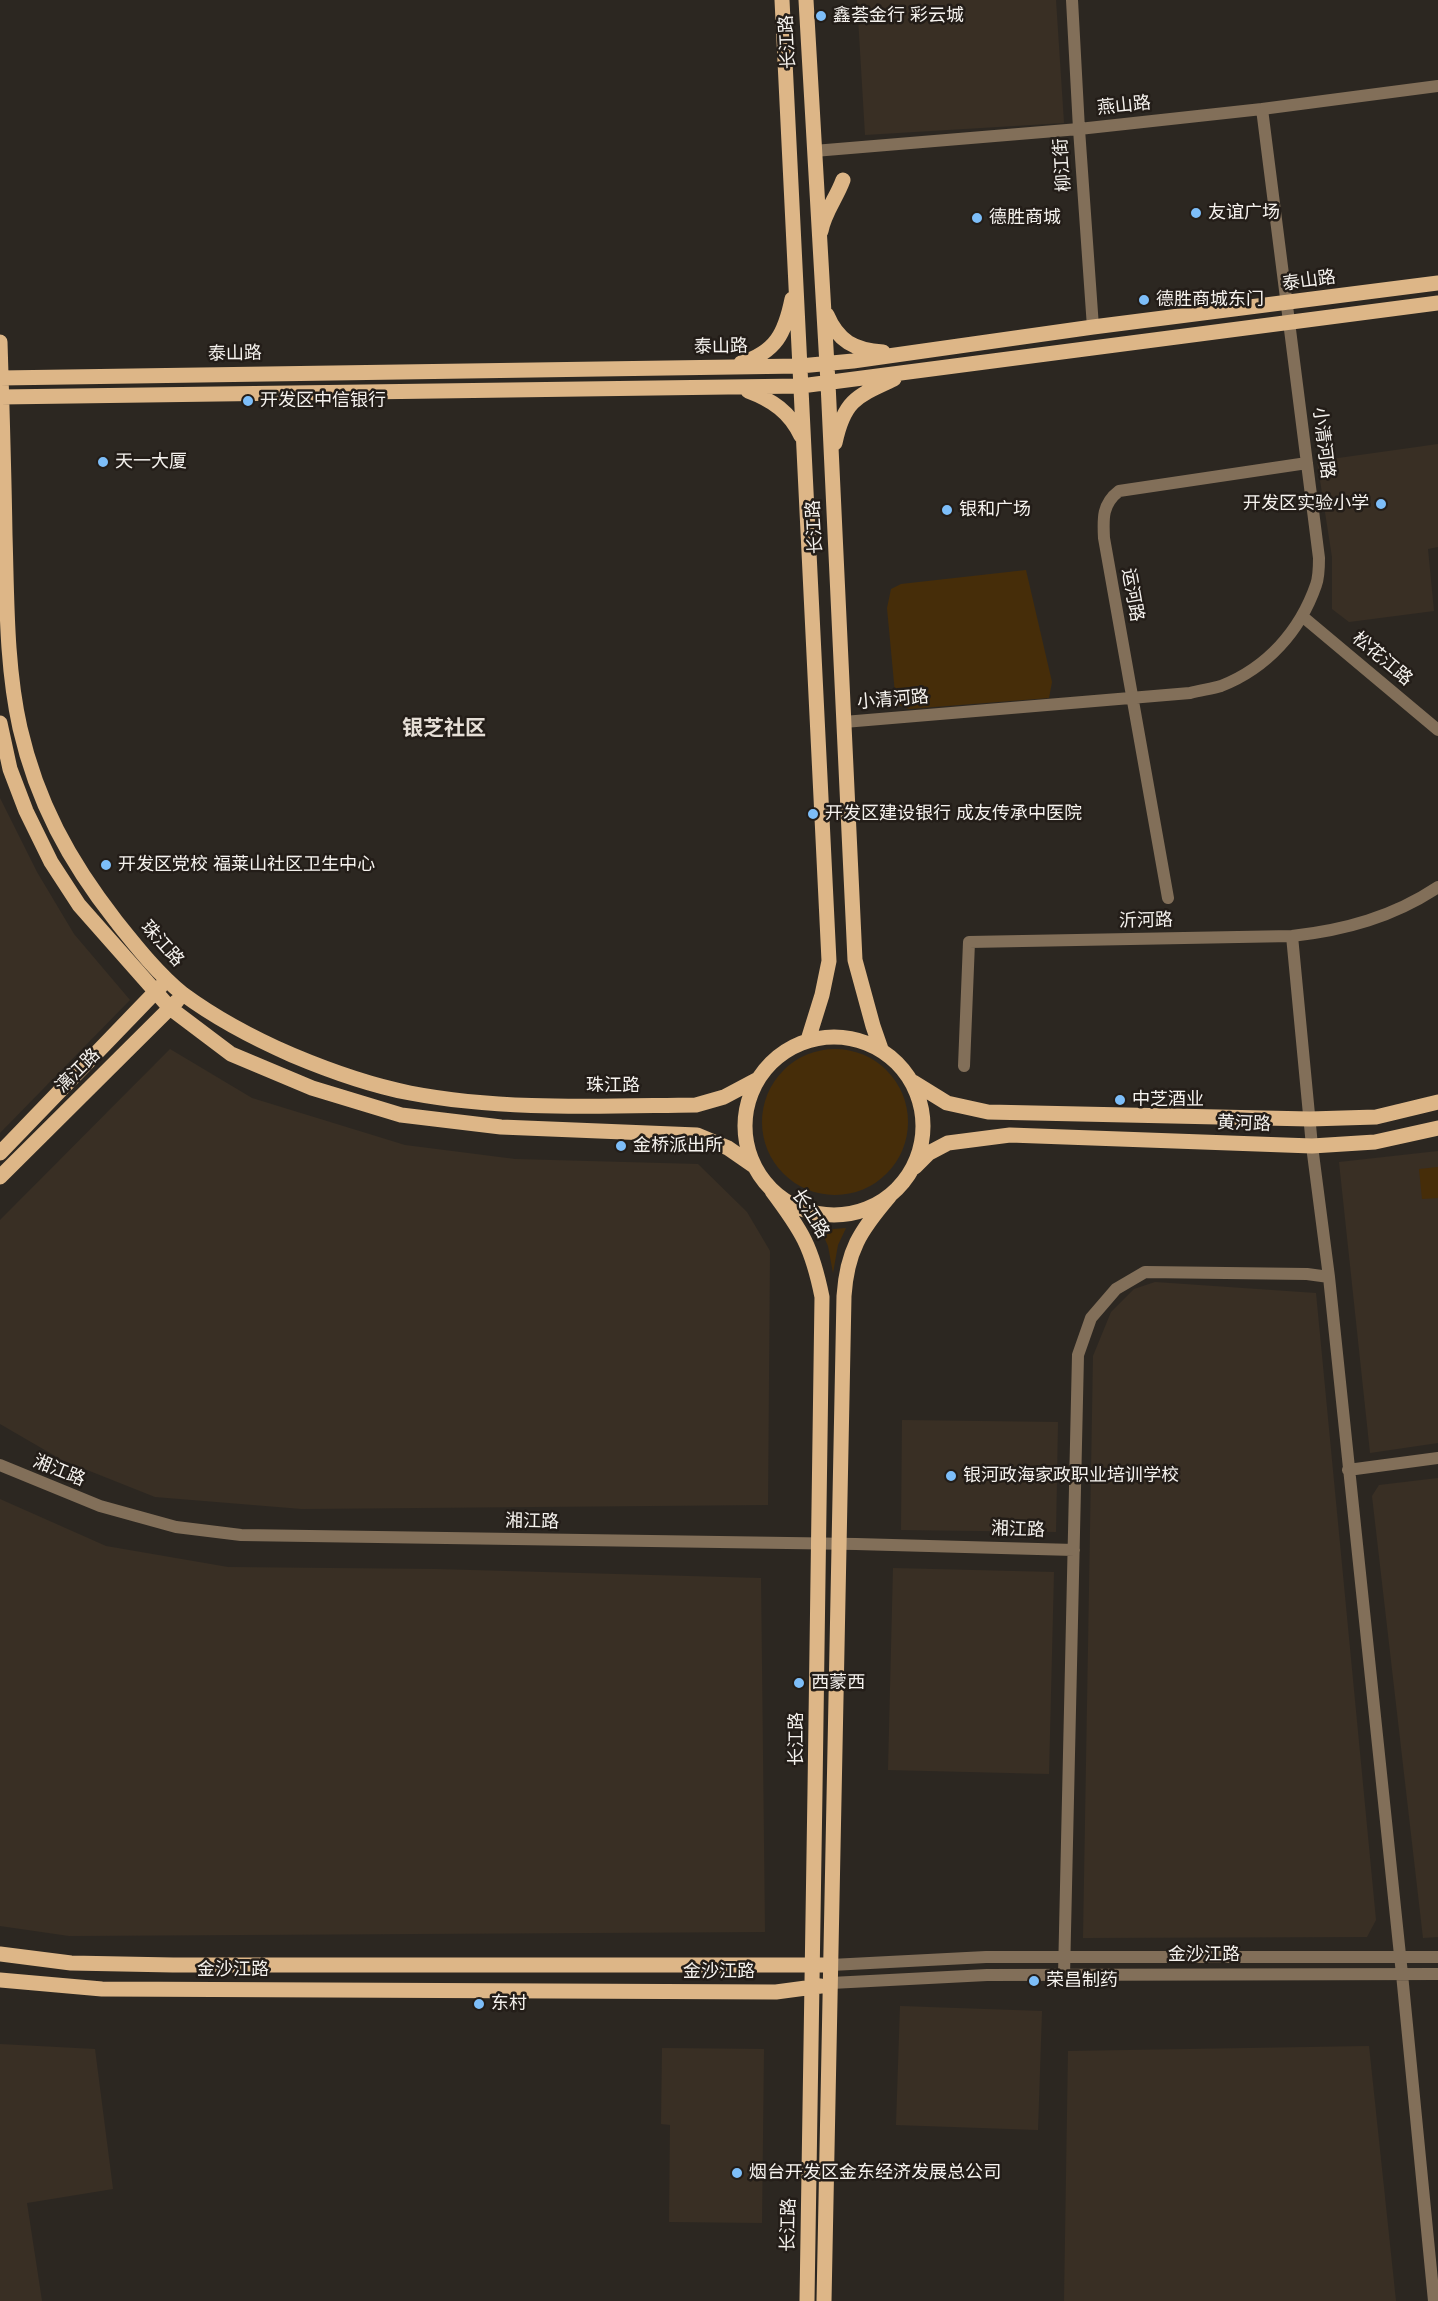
<!DOCTYPE html>
<meta charset="utf-8">
<style>
body{margin:0}
canvas{display:block;background:#2c2721}
</style>
<canvas width="1438" height="2301"></canvas>
<script>
const c = document.querySelector('canvas').getContext('2d');
c.lineJoin = 'round';
function paint(path, color) {
  c.fillStyle = color;
  c.fill(path, 'evenodd');
}
function trace(path, color, width, dash) {
  c.strokeStyle = color;
  c.lineWidth = width;
  c.lineCap = dash ? 'butt' : 'round';
  c.setLineDash(dash || []);
  c.stroke(path);
}
function label(font, color, halo, rows, align = 'center') {
  c.font = font + ' Helvetica,"Noto Sans SC",sans-serif';
  c.lineWidth = 5;
  c.setLineDash([]);
  c.textBaseline = 'middle';
  c.strokeStyle = halo;
  c.fillStyle = color;
  for (const [text, x, y, turn = 0] of rows) {
    c.save();
    c.translate(x, y);
    c.rotate((+turn || 0) * Math.PI / 180);
    c.textAlign = isNaN(turn) ? turn : align;
    if (halo) c.strokeText(text, 0, 0);
    c.fillText(text, 0, 0);
    c.restore();
  }
}
paint(new Path2D(`
 M857,0h199l8,123 -199,12z
 M1438,444v103l-10,2 6,62 -85,11 -17,-13v-52l-15,-96z
 M0,798l37,74 37,62 56,66 -130,133z
 M170,1049l82,49 153,47 110,14 183,5 49,48 23,39 -2,254 -466,4 -147,-12 -93,-37 -62,-36v-204z
 M1438,1151v292l-68,10 -31,-291z
 M1155,1282l161,11 60,627 -9,17 -284,1 10,-582 18,-44 23,-23z
 M902,1420l156,2 -2,110 -155,-2z
 M1438,1478v459l-15,1 -51,-442 7,-11z
 M0,1499l106,47 122,21 207,2 326,9 4,354 -696,4 -69,-10z
 M893,1568l161,4 -5,202 -161,-4z
 M900,2006l142,5 -4,119 -142,-5z
 M0,2044l95,5 18,140 -86,14 15,98h-42z
 M1369,2046l27,255h-332l4,-250z
 M662,2048l102,1 -2,174 -93,-1 1,-97 -9,-1z`), '#392f24');
paint(new Path2D(`
 M1026,570l26,112 -3,16 -140,11 -13,-5 -9,-96 4,-19 10,-5z
 M762 1122a73 73 0 1 1 146 0a73 73 0 1 1-146 0Z
 M1438,1167v31l-16,1 -3,-30z
 M846,1228l-8,17 -5,28 -5,-27 -7,-16z`), '#462d09');
trace(new Path2D(`
 M1072,0l7,129 14,198
 M814,151l265,-22 183,-20 176,-23
 M1302,616l136,114
 M844,722l346,-29c10,-3 22,-4 31,-7 46,-18 79,-55 95,-101 3,-8 3,-19 3,-27l-57,-449
 M1168,898l-64,-360c-1,-19 -2,-34 15,-47l188,-28
 M1292,936l20,210 17,131 73,697 32,327
 M964,1066l5,-124 323,-6c53,-6 101,-19 146,-49
 M0,1465l100,41 76,21 65,8 615,9 218,6
 M1348,1470l90,-12
 M831,1965l155,-8h452
 M1064,1975l14,-620 13,-37 25,-29 29,-17 162,2 22,3
 M831,1983l156,-8 451,-1`), '#826f59', 12);
trace(new Path2D(`
 M782,0l47,961 -7,34 -14,45
 M806,0l22,383 27,577 18,66 8,23
 M821,231c3,-18 16,-34 22,-51
 M827,315c11,26 27,35 56,37
 M0,342c2,64 4,129 5,193 2,64 1,130 15,193 17,74 49,133 96,193 20,25 42,53 67,73 34,25 70,44 109,61 38,16 77,30 118,38 94,18 191,13 286,12l28,-8 32,-17
 M741,363c35,-11 44,-30 51,-64
 M0,378l800,-12 53,-5 240,-34 345,-44
 M748,391c24,9 42,21 53,45
 M0,397l801,-11 637,-83
 M835,443c9,-43 22,-47 59,-64
 M0,723l10,46 16,42 25,51 28,43 91,103 61,46 81,34 89,27 100,12 196,8 31,13 26,18
 M745 1126a89 89 0 1 1 178 0a89 89 0 1 1-178 0Z
 M913,1082l34,21 41,9 322,7 66,-2 62,-15
 M0,1153l161,-167
 M915,1167l14,-14 19,-10 62,-8 302,11 63,-4 63,-14
 M0,1177l177,-176
 M772,1191c30,40 40,56 50,106 -6,335 -8,669 -15,1004
 M0,1954l71,9 102,2h652
 M0,1980l102,9 674,3 45,-6
 M824,2301l20,-1005c3,-45 16,-65 45,-99`), '#ddb687', 15);
for (const [x, y, r, color] of [
 [821,16,6,"#7dbef9"],
 [1196,213,6,"#7dbef9"],
 [977,218,6,"#7dbef9"],
 [1144,300,6,"#7dbef9"],
 [248,401,6,"#7dbef9"],
 [103,462,6,"#7dbef9"],
 [1381,504,6,"#7dbef9"],
 [947,510,6,"#7dbef9"],
 [813,814,6,"#7dbef9"],
 [106,865,6,"#7dbef9"],
 [1120,1100,6,"#7dbef9"],
 [621,1146,6,"#7dbef9"],
 [951,1476,6,"#7dbef9"],
 [799,1683,6,"#7dbef9"],
 [1034,1981,6,"#7dbef9"],
 [479,2004,6,"#7dbef9"],
 [737,2173,6,"#7dbef9"]
]) {
  const dot = new Path2D();
  dot.arc(x, y, r, 0, 2 * Math.PI);
  c.fillStyle = color;
  c.fill(dot);
  trace(dot, '#231d18', 2);
}
label('18px', '#f5f2ee', '#231d18', [
 ["鑫荟金行 彩云城",833,16],
 ["友谊广场",1208,213],
 ["德胜商城",989,218],
 ["德胜商城东门",1156,300],
 ["开发区中信银行",260,401],
 ["天一大厦",115,462],
 ["开发区实验小学",1369,504,"right"],
 ["银和广场",959,510],
 ["开发区建设银行 成友传承中医院",825,814],
 ["开发区党校 福莱山社区卫生中心",118,865],
 ["中芝酒业",1132,1100],
 ["金桥派出所",633,1146],
 ["银河政海家政职业培训学校",963,1476],
 ["西蒙西",811,1683],
 ["荣昌制药",1046,1981],
 ["东村",491,2004],
 ["烟台开发区金东经济发展总公司",749,2173]
], 'left');
label('18px', '#f5f2ee', '#231d18', [
 ["长江路",788,42,-93],
 ["燕山路",1124,106,-6],
 ["柳江街",1063,165,-94],
 ["泰山路",1309,281,-8],
 ["泰山路",721,347,-1],
 ["泰山路",235,354,-1],
 ["小清河路",1323,443,83],
 ["长江路",815,527,-93],
 ["运河路",1132,595,80],
 ["松花江路",1382,659,40],
 ["小清河路",893,700,-5],
 ["沂河路",1146,921,-1],
 ["珠江路",162,944,48],
 ["漓江路",78,1071,-45],
 ["珠江路",613,1086],
 ["黄河路",1244,1124,2],
 ["长江路",810,1214,58],
 ["湘江路",59,1471,22],
 ["湘江路",532,1522,1],
 ["湘江路",1018,1530,2],
 ["长江路",797,1739,-90],
 ["金沙江路",1204,1955],
 ["金沙江路",233,1970],
 ["金沙江路",719,1972],
 ["长江路",789,2225,-89]
]);
label('bold 21px', '#e5ded6', '#231d18', [
 ["银芝社区",444,729]
]);
</script>
